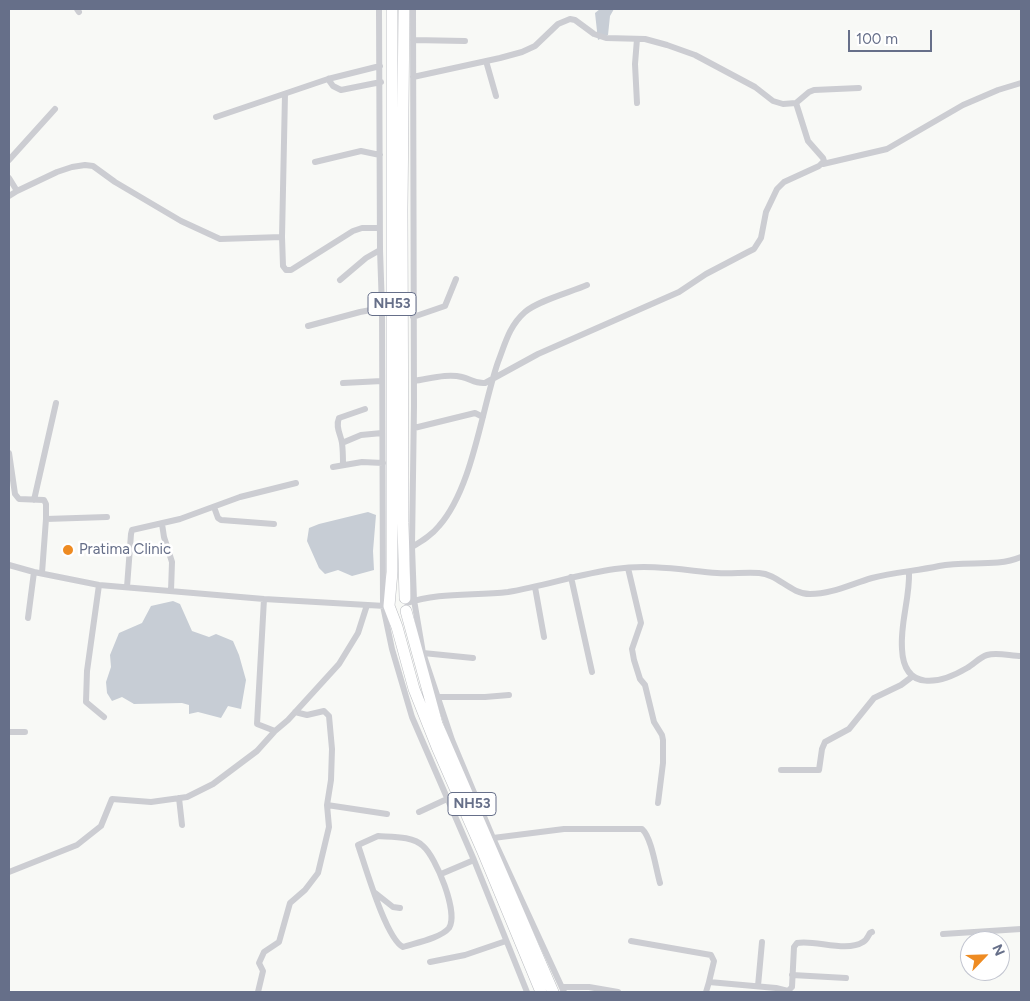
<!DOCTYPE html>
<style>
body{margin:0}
#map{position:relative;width:1030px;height:1001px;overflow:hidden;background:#f8f9f6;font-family:Figtree,sans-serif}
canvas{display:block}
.frame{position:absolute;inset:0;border:10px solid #666f89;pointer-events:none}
.north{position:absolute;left:960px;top:931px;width:50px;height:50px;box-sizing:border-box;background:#fff;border:1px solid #c2c5d0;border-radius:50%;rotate:66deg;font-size:14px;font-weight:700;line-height:20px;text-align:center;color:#666f89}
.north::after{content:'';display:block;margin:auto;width:18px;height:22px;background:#ee8b22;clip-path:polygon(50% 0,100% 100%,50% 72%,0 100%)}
.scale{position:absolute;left:848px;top:30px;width:84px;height:22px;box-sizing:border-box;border:2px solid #666f89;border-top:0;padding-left:6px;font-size:15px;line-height:18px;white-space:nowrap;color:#666f89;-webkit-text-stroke:4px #fff;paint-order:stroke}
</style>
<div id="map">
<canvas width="1030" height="1001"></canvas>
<div class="frame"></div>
<div class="north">N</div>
<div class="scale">100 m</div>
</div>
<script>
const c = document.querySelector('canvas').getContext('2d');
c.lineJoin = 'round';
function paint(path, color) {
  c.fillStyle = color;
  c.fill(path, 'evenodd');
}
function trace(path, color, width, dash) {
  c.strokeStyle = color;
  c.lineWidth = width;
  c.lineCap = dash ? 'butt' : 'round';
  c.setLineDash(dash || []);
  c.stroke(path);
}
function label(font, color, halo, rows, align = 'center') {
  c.font = font + ' Figtree,sans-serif';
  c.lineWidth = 5;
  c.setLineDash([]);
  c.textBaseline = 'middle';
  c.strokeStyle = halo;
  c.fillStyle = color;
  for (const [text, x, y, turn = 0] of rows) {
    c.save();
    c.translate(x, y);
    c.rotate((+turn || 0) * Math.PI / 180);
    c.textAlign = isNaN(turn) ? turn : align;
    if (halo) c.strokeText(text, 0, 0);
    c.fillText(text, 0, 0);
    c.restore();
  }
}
paint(new Path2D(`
 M600,9h14l-4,7 -2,19 -10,5 -3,-27z
 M368,512l8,3 -3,36 1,19 -22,6 -14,-6 -13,4 -6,-6 -12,-27 2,-13 10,-4z
 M173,601l7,3 12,27 17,6 7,-3 17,7 6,14 7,25 -5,29 -13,-3 -7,12 -23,-6 -9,2v-9l-7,-2 -48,1 -12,-7 -10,4 -5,-8 -1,-11 5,-15 -1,-12 9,-22 23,-10 9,-17z`), '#c7cdd5');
const highway = new Path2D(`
 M392,9v563l-3,34 8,21 17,62 23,58 46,105 58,140
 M404,9l-2,200 1,314 2,75
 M406,611l31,113 116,268`);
trace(highway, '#bbbdc2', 12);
trace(new Path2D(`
 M77,9l2,3
 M379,9l1,241 2,58 1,298 9,43 20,68 62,143 53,132
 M413,9l1,397 -2,141 2,53 9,53 29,87 41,98 71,154
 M637,39l-2,25 2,39
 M413,40l52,1
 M486,61l10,35
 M413,77l87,-19 22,-6 13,-6 23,-22 12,-5 5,1 19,14 12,4 39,1 22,6 28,10 60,32 18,14 10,3 13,-1 13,-11 5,-2 45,-2
 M328,79l5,7 8,4 40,-8
 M216,117l112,-38 52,-13
 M9,160l46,-51
 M315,162l46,-11 19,4
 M823,164l64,-15 76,-44 35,-15 23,-7
 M9,178l8,13 -8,5
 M17,191l40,-19 15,-5 13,-2 8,1 22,16 66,39 39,18 62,-2 3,-143
 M282,237l1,29 3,4h5l62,-39 9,-3h17
 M340,280l26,-22 14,-8
 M413,317l32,-11 11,-27
 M308,326l52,-14 22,-4
 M414,381c15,-2 33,-8 48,-4 9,2 13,7 23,6l53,-29 141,-62 27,-18 42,-22 6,-3 7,-11 5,-26 11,-23 7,-7 35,-16 5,-5 -1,-3 -15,-17 -12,-38
 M343,383l39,-2
 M414,428l61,-15 8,4
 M342,443l19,-8 21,-2
 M9,453l6,41 4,5 25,1 2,4v15
 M343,465c0,-7 0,-14 -1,-22 -1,-8 -7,-16 -3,-25l26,-9
 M333,467l29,-5 21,1
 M34,500l22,-97
 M214,507l4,11 3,2 53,4
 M162,524l2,13 8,25 -1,29
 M412,547c10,-6 20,-12 27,-21 34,-39 42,-115 59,-164 7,-18 11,-36 27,-50 12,-11 46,-20 62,-27
 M9,565l25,7 65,13 165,14 121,7
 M628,568l13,55 -9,26 2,11 6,19 5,6 9,37 8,13 1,5v23l-5,40
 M909,572c1,26 -9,51 -7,77 2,43 38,35 65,19 7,-4 13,-11 20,-13 10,-3 24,1 34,1
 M42,573l4,-54 61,-2
 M571,577l21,95
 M99,585l-12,86 -1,31 18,15
 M127,587l4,-53 1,-4 48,-11 60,-22 56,-14
 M535,587l9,50
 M264,599l-7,125 18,7
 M407,603c31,-11 68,-7 101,-11 36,-6 71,-18 107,-23 35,-5 67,1 102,4 14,1 28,-1 42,0 19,1 31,21 51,21 22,0 41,-10 62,-16 22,-6 45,-7 67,-12 27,-6 56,2 82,-9
 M28,618l6,-46
 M423,653l50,5
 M437,697h48l24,-2
 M9,732h16
 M781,770h38l3,-21 3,-7 24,-13 25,-31 27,-13 12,-9
 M179,798l3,27
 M327,805l60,9
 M419,812l28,-13
 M378,836c14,1 35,0 45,10 13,11 36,67 26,82 -8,10 -34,15 -46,19 -17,-8 -38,-82 -45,-102z
 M493,838l71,-9h78c10,9 14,41 18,54
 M9,872l68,-27 24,-19 11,-27 39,3 36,-5 26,-13 44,-33 18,-20 13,-11 51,-56 19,-31 9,-28
 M441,874l33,-14
 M374,892l19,15 7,1
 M943,934l78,-5
 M631,941l80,14 3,6 -5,21
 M430,962l35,-7 41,-14
 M792,975l54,3
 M758,986l4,-44
 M562,987h27l29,5
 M258,992l5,-21 -4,-8 5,-11 15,-10 11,-39 15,-13 13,-17 11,-46 -2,-22 4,-25 1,-31 -3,-33 -5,-5 -17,4 -12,-3
 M706,992l3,-10 67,6 12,3 4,-4 2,-40 3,-4c17,-4 49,10 66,-1 4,-2 5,-6 7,-9l2,-1`), '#cccdd2', 6);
trace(highway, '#fff', 11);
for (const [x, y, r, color] of [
 [68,550,6,"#ee8b22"]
]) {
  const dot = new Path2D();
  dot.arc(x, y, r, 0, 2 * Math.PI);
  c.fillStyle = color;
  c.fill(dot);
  trace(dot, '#fff', 2);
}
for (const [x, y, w] of [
 [392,304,48],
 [472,804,48]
]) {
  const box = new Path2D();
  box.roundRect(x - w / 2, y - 11.5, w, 23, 4);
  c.fillStyle = '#fff';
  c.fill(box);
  trace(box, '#666f89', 1);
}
label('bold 14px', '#666f89', null, [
 ["NH53",392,304],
 ["NH53",472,804]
]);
label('15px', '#666f89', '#fff', [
 ["Pratima Clinic",79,550]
], 'left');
</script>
